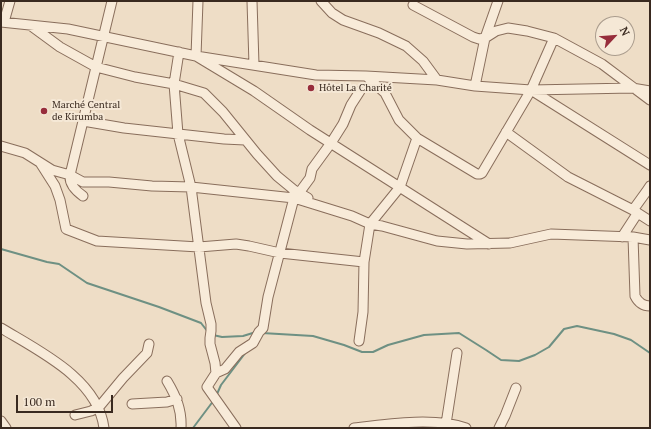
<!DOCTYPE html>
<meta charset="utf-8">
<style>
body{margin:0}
#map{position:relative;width:651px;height:429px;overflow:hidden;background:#eeddc6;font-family:"PT Serif",serif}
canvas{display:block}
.frame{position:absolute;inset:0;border:2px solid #39291f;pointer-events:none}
.north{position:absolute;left:595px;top:16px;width:40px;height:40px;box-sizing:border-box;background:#f5e8d6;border:1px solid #aa9c8d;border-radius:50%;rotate:64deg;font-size:11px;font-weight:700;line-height:16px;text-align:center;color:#39291f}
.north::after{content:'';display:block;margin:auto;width:14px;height:18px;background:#972d3b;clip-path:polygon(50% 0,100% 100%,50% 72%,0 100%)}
.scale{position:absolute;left:16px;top:395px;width:97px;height:18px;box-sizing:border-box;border:2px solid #39291f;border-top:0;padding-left:5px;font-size:12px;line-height:14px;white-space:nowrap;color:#39291f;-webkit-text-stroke:3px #f5e8d6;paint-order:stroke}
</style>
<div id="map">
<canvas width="651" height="429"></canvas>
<div class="frame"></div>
<div class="north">N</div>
<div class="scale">100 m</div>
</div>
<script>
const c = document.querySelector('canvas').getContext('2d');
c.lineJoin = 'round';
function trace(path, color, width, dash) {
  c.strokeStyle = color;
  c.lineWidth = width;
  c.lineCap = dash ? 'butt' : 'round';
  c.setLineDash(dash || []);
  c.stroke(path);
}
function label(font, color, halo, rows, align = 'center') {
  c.font = font + ' "PT Serif",serif';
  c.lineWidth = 4;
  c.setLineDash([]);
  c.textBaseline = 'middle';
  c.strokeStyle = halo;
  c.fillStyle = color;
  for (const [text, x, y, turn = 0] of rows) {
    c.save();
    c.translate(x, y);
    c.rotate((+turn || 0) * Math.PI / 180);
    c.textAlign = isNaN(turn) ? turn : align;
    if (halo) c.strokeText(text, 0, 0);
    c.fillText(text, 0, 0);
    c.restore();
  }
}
trace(new Path2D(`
 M1,249l46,13 12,2 28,19 72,24 42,16 7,9
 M262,333l51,3 31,9 18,7h11l15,-7 36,-10 35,-2 27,17 15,10 18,1 16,-6 14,-8 15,-18 13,-3 37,8 17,6 19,13
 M213,335l9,2 21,-1 13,-4
 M217,394l4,-9 25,-33
 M193,428l21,-28`), '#6e9083', 2);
const minor = new Path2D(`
 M198,1l-2,55 58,35 56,39 179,114
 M252,1l2,64
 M321,1l11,12 11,7 36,13 27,13 17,15 14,19
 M413,5l60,32 6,2 6,-1 11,-7 12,-3 19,3 27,7 48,26 48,36
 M1,22l67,7 128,27 120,19 50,1 71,4 38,6 56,4 101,-2 18,3
 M4,22l6,-21
 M30,25l30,22 36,20 39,10 39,7 30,9 19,19 34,42 20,22 17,14 14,8
 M179,52l-5,32 4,50 13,53 15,116 5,21v7l-1,7v6l5,19 1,10 -9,14 29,41
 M366,76l19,17 14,27 18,18 60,36h3l2,-1 49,-83 23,-52
 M475,86l10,-48 13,-37
 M531,90l119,75
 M83,121l41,7 100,11 21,1
 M506,132l62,45 65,33 17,11
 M1,146l24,7 27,17 18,5 13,7h26l43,4 39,1 103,11 58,18 18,8 12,2 55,15 30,3 43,-1 41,-9 82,3 17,3
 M41,164l14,22 5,14 6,29 31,12 102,6 37,-3 13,2 31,7 84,9
 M299,193l11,-15 2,-9 19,-26 12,-19 8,-19 9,-14
 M83,196c-7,-5 -14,-12 -13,-21l42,-174
 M633,210l13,-18 4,-6
 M622,237l15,-23
 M633,237l2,59c3,6 8,10 15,10
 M1,328c38,23 97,51 103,100
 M359,341l4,-29 1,-50 6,-38 30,-37 17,-49
 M216,373l9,-4 14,-17 14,-9 6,-11 4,-4 5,-31 26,-99v-7
 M167,381c9,15 15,29 14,47
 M132,404l35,-2 10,-3
 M75,415l16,-4 8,-4 24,-29 24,-25 2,-9
 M1,421l5,7
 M446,424l11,-71
 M354,428c33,-4 81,-11 112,0
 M499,428l6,-12 11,-28`);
trace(minor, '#896e5c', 11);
trace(minor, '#f8ebd9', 9);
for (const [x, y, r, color] of [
 [311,88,4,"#972d3b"],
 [44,111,4,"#972d3b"]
]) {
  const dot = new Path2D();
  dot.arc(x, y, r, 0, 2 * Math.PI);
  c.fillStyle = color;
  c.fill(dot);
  trace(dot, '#f5e8d6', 1.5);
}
label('10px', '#39291f', '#f5e8d6', [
 ["Hôtel La Charité",319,88],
 ["Marché Central",52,105],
 ["de Kirumba",52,117]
], 'left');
</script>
